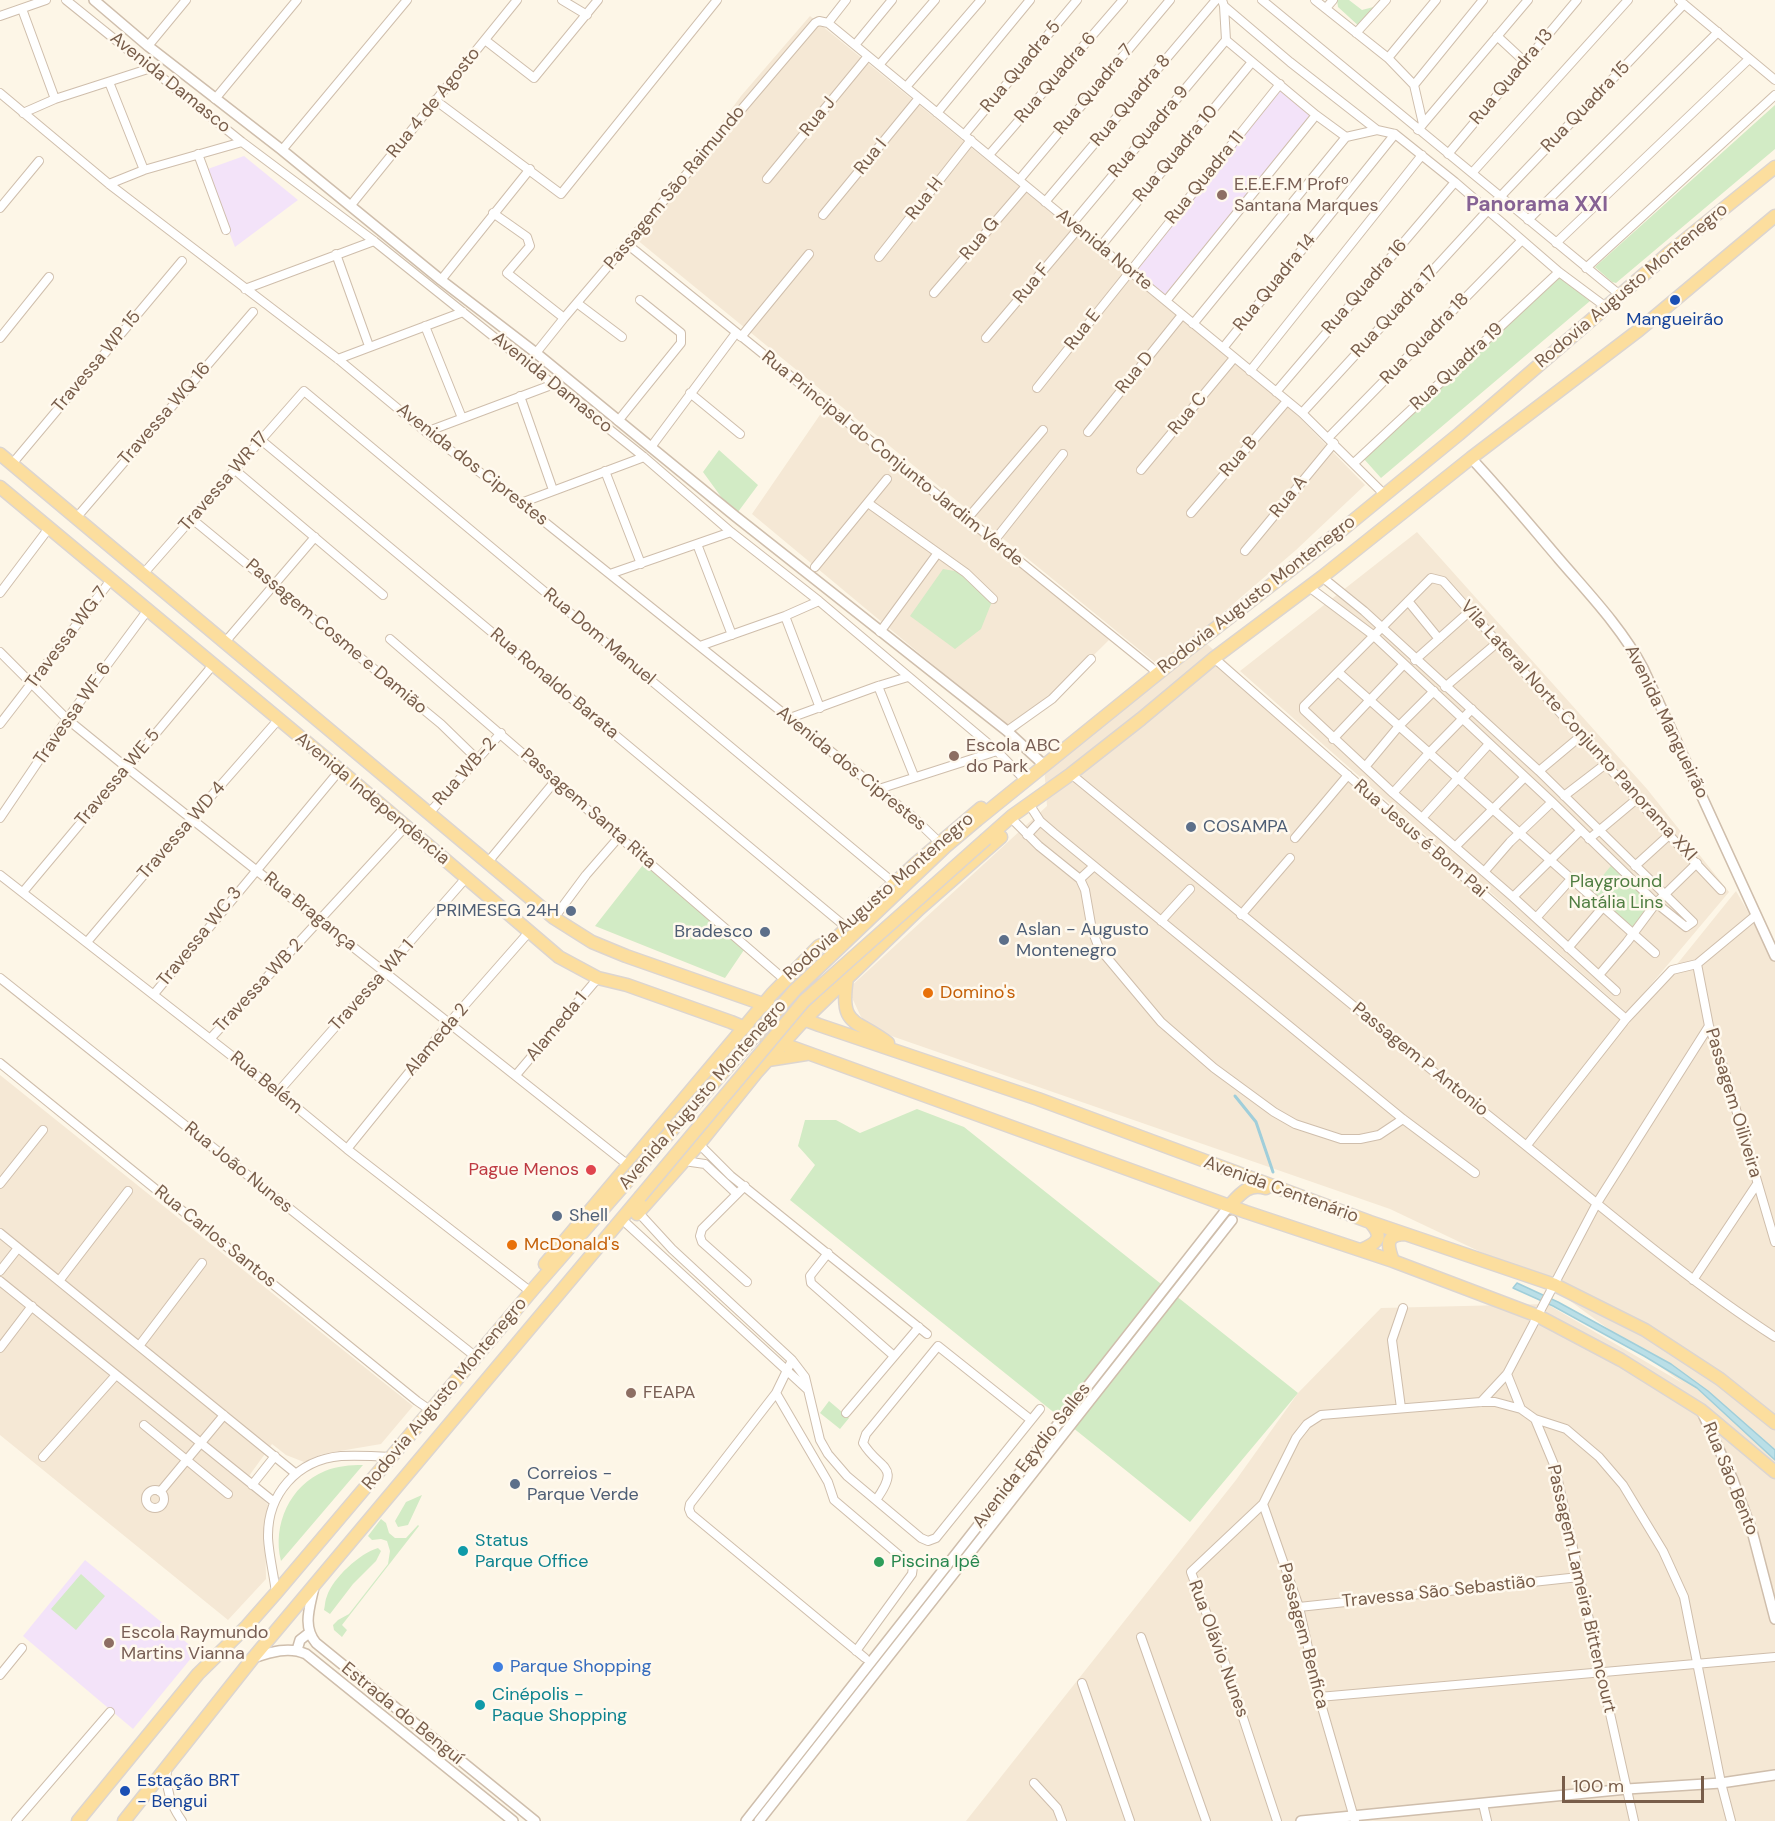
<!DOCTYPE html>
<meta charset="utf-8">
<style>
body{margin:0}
#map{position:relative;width:1775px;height:1821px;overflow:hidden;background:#fdf6e7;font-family:"DM Sans",sans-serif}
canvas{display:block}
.scale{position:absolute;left:1562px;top:1776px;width:142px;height:27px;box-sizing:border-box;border:3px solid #785d4a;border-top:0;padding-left:8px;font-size:18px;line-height:21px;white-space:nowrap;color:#785d4a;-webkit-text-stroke:4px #fff9ee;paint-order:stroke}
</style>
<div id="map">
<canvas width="1775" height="1821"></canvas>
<div class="scale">100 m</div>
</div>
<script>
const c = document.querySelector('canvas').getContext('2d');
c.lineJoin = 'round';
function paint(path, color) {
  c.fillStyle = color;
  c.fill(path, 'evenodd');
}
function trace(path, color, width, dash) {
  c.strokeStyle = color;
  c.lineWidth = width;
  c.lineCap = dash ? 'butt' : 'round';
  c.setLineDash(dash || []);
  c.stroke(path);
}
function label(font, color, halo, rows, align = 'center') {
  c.font = font + ' "DM Sans",sans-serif';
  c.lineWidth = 5;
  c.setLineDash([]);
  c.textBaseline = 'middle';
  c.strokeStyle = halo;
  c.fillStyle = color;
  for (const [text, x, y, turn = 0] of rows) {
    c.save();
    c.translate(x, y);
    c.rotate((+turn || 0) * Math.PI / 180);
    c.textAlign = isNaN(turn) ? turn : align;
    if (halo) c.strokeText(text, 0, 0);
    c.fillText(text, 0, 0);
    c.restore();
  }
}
paint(new Path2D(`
 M810,16l479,391 76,78 -69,65 -99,85 431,390 108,-134 39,68v862h-809l270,-341 62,-87 83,-85 166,-4 137,80 -140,-102 -154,-73 -510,-177 -19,-15 -13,-28 199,-183 -3,-41 114,-100 -522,-426 105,-143z
 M826,406l283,234 -94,93 -263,-219z
 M1417,532l230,257 82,103 -102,121 -387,-342z
 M0,1075l413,331 -32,38 -59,10 -18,8 -18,-7 -14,-11 -28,39 14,11 10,11 -3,20 1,54 -38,41 -228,-185z`), '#f5e8d5');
paint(new Path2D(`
 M1280,87l32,29 -146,182 -34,-25z
 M244,156l54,44 -63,47 -30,-77z
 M85,1560l112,91 -64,78 -110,-93z`), '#f3e3f9');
paint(new Path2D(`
 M1337,0h12l13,10 19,-5 -20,23 -23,-21z
 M1775,105v44l-159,134 -4,-1 -17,-15z
 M1558,276l32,25 -209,177 -17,-19z
 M719,450l39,35 -23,31 -32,-44z
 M943,569l23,4 27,26 -12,30 -26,20 -45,-33z
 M646,861l100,86 -21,31 -130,-52z
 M1614,862l42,41 -23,31 -45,-40z
 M917,1109l47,18 334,266 -108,129 -400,-322 25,-35 -17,-19 7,-26h31l24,13z
 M829,1401l20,17 -9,11 -20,-16z
 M363,1465l-82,96c-9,-36 9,-76 44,-90 12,-5 25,-6 38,-6z
 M422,1495l-14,30 -10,2 -3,-6 11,-19z
 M381,1519l5,4 3,10 6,5h11l12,-13 1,1 -77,99 5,5 -5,7 -8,-7 -1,-5 5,-5 11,-6 39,-50 2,-13 -3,-10 -6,-2 -9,1 -4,-4z
 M378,1548l3,3 -5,10 -23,23 -23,30 -6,-4c1,-4 1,-10 3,-14 6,-18 33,-43 51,-48z
 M81,1574l24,22 -29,34 -25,-21z`), '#d2ebc5');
const water = new Path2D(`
 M1517,1283l41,19 113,62 37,27 67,59v10l-78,-72 -53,-32 -91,-50 -40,-18z`);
paint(water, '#badfe7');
trace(water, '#a0ceda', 1.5);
trace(new Path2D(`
 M1235,1096l21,26 17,50`), '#a0ceda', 3);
const minor = new Path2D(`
 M66,0l176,142 132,99 270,216 87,75 88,69 178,150 28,29
 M562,0l25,15
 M1222,0l2,6 66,56 87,68 18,4 60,48 104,90 47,35
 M1262,0l358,295
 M1315,0l73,58 26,27 9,39 -5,6
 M1679,0l96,80
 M1224,6l2,34 90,75 30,22 31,-7
 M1326,8l7,-8
 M22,9l33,90
 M0,16l46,-16
 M828,23l18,-23
 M1356,33l30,-33
 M1497,36l28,26
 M485,40l49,38 64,-78
 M855,45l37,-45
 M148,46l38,-46
 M1388,58l48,-58
 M879,65l56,-65
 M109,82l35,88
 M1414,85l69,-85
 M906,87l75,-87
 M0,93l109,91 229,175 88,73 95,71 393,315 26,25
 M215,99l82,-99
 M435,100l126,94 156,-194
 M23,113l32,-14 96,-31
 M937,113l93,-113
 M1423,124l105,-124
 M964,135l113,-135
 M282,150l125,-150
 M198,154l28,76
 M1448,154l129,-154
 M989,155l134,-155
 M1472,173l156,-173
 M767,179l101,-123
 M1019,180l151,-180
 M109,184l35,-14 98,-28
 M1045,202l171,-202
 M351,205l166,-205
 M0,208l39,-47
 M493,213l34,24 3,9 -23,27 57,45
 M823,215l96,-117
 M1528,220l190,-188
 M1072,224l154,-184
 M1556,243l193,-184
 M627,244l531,429
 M1100,247l152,-185
 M336,254l33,92
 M879,257l92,-117
 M1586,268l189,-173
 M441,280l89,-111
 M245,289l129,-48
 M934,293l92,-107
 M1166,301l150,-186
 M577,303l45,34
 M1193,324l153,-187
 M425,326l37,92
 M741,337l68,-83
 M0,338l49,-61
 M986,338l92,-109
 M1223,348l172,-214
 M536,353l28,-35 251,-295 4,-2 9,2 474,390 82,81
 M338,359l125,-47
 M1250,371l172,-216
 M1037,388l243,-304
 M1276,392l179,-210
 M690,393l50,41
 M520,396l33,94
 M1302,413l198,-216 184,-193
 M618,421l63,-78v-10l-41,-33
 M426,432l128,-48
 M1088,432l94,-117
 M1328,438l194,-198
 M261,440l586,488
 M651,447l85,-114
 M1354,463l205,-191
 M12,464l170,-203
 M235,470l148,125
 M1141,470l93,-112
 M605,471l36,93
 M521,503l123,-46
 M868,503l98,70 27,26
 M1191,513l96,-112
 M77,517l176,-205
 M192,519l249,205 36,35
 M967,519l76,-89
 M994,541l69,-87
 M697,544l35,91
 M1245,551l89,-108
 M815,567l72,-88
 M144,573l160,-182 590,492
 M610,574l121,-42
 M1309,587l64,48 179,167 104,101 30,24 7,-5 -154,-151 -175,-160 -42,-34
 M0,593l49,-65
 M1408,601l31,38
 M785,616l35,92
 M880,632l57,-78
 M390,639l395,341
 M226,641l89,-104
 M700,646l85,-30 34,-15
 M0,652l67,67 59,48 502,398
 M1214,658l412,361
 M1415,660l55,-49
 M1338,672l317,281
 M878,686l36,90
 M1445,687l53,-45
 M790,718l88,-32 30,-9
 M0,724l111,-144
 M1007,731l45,-32 39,-40
 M1333,739l71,-75
 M1365,767l34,-41 35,-35
 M1539,771l43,-36
 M1071,774l390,320c105,81 203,171 314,243
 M879,789l118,-38
 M1393,793l36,-40 43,-44
 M1564,796l43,-33
 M1029,804l11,17 14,12 349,286 72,54
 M430,812l71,-79
 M0,818l67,-99 80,-108
 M1422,818l67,-74
 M1014,821l25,25 41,33 5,11 7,40 7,18 62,74 53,46 60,44 21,12 46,15h19l19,-4 24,-16
 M1027,835l13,-14
 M1295,838l53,-63
 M1589,839l49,-41
 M1455,847l70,-70
 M488,862l68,-82
 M1635,866l34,-31
 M1484,872l26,-30 42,-40
 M0,875l278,217 69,57 184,143
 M1080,879l14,-13
 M23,892l190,-227
 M1513,897l68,-67
 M1241,915l49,-57
 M554,918l32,-43 33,-38
 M1536,918l35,-39
 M1161,921l29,-32
 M87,942l105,-124 86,-98
 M1568,948l35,-41
 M1697,964l12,62 16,46 50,170
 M1599,975l28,-33 29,-39 41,-40
 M0,978l476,379
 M1616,991l-103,-94 -120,-104 -89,-83v-4l127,-128 12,3 226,254 52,55
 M154,994l186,-224
 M210,1039l196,-213
 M0,1063l417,338 13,9
 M516,1075l82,-97
 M278,1092l188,-214
 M699,1144l32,32 196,158
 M1527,1145l99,-126 46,-49 25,-6 59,-49
 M347,1149l102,-126 80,-91
 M684,1161l21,3 32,30
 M0,1184l43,-54
 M745,1186l-43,43 -2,7 2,6 45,40
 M638,1212l34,37 120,111 13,17 15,63 8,14 19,22 74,62 7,3 8,-3 104,-129
 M627,1224l180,165
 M0,1233l295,240
 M828,1253l-18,23 1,7 83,73
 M0,1271l18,-23
 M1693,1280l64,-96
 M0,1281l274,221
 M59,1281l69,-90
 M139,1346l63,-83
 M0,1348l32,-42
 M792,1360l-16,33 -86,111 -1,5 2,5 174,144
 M1507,1374l14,35 14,10 20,48 79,354
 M776,1393l52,89 6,18 79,67 -1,7 -56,77
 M1481,1402l26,-28 90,-171 112,-177
 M1401,1408l-9,-68 11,-32
 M846,1413l73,-86
 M1535,1419l31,10 33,28 24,28 40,66 21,46 37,186 10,38
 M144,1425l84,69
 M43,1457l73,-82
 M252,1485l23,-29
 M146 1499a9 9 0 1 1 18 0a9 9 0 1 1-18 0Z
 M160,1492l64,-77
 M876,1500c26,-36 3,-30 -13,-57l3,-9 72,-88 93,74
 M1263,1504l36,103 20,90 36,124
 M276,1593c-2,-18 -7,-37 -8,-55 -1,-44 29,-78 73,-82 16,-1 34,0 51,1
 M1299,1607l280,-30
 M1141,1637l65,184
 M0,1675l22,-27
 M1082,1683l48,138
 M1319,1697l456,-40
 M167,1769c-2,18 4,37 15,52
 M1034,1783l23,25 5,13
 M1483,1804l4,17
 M16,1821l94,-109
 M1277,1821l-52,-158 -34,-91 72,-68 33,-66 11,-14 14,-9 160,-13h14l26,7`);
const tertiary = new Path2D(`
 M94,0l54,46 134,104 159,130 95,73 199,163 272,215 37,34
 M1471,458c30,32 59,67 88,101 30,35 62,68 84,109l132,288
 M1702,1412l31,68 19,51 23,88
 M314,1587c-4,20 -12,39 2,56l219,178
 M297,1650l3,-10 9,-7
 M253,1658c18,-6 36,-12 53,-4l207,167
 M746,1821l484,-616
 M759,1821l473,-601
 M1301,1821l326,-32 94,-6 54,-8`);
const primary = new Path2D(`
 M0,454l554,464 38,24 34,14 137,48 56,21 219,74 332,123 185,63 90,45 75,49 55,44
 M0,487l340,283 219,187 39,21 29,7 104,37 52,22 463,168 147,49 145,55 83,44 80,50 74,62
 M977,820l199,-161 167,-130 116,-95 211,-182 105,-85
 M986,839l26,-23 59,-42 70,-55 73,-61 108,-81 149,-119 168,-128 136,-114
 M831,943l84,-79 66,-56
 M847,978c-8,50 9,40 41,65
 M768,1060l38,-6
 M1230,1205c11,-12 19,-22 36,-17
 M637,1214l62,-70 57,-71 48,-53 115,-111 82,-72
 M1361,1250c17,-7 23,-13 9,-28
 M1393,1261c-6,-16 -8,-26 12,-27
 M545,1264l227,-270 47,-48 18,-8
 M78,1821l120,-147 49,-48 29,-33 259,-306 88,-101
 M124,1821l129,-163 387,-461`);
trace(minor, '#cfbeac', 10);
trace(tertiary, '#cfbeac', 12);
trace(primary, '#dcd5d0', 15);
trace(minor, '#fff', 8);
trace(tertiary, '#fff', 9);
trace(primary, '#fcde9e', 12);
const primaryBridge = new Path2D(`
 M623,1186l172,-196 150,-143 32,-27
 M640,1197l164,-196 182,-162`);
trace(primaryBridge, '#dcd5d0', 15, []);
trace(primaryBridge, '#fcde9e', 12);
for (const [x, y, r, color] of [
 [1222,195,6,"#8d6e63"],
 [1675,300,6,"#1a4fb4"],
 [954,756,6,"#8d6e63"],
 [1191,827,6,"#5c6f8a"],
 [571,911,6,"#5c6f8a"],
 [765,932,6,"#5c6f8a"],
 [1004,940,6,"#5c6f8a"],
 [928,993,6,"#e8710a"],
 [591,1170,6,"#e0444e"],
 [557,1216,6,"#5c6f8a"],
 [512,1245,6,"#e8710a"],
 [631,1393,6,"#8d6e63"],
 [515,1484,6,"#5c6f8a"],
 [463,1551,6,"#0f9aa8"],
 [879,1562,6,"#2e9e5b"],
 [109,1643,6,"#8d6e63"],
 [498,1667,6,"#3f7fe0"],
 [480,1705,6,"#0f9aa8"],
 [125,1791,6,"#1a4fb4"]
]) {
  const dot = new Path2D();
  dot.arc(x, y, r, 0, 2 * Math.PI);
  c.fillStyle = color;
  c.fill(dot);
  trace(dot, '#fff9ee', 2);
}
label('18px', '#785d4a', '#fff9ee', [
 ["Rua Quadra 5",1021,67,-50],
 ["Rua Quadra 13",1512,77,-50],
 ["Rua Quadra 6",1056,78,-49],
 ["Avenida Damasco",170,83,39],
 ["Rua Quadra 7",1094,90,-50],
 ["Rua Quadra 8",1131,101,-50],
 ["Rua 4 de Agosto",434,103,-51],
 ["Rua Quadra 15",1586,107,-46],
 ["Rua J",818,117,-51],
 ["Rua Quadra 9",1149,132,-50],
 ["Rua Quadra 10",1176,154,-50],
 ["Rua I",871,157,-51],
 ["Rua Quadra 11",1205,178,-51],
 ["Passagem São Raimundo",675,188,-50],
 ["Rua H",925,199,-52],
 ["Rua G",980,239,-50],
 ["Avenida Norte",1104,250,39],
 ["Rua Quadra 14",1275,283,-51],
 ["Rua F",1032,284,-50],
 ["Rodovia Augusto Montenegro",1632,286,-40],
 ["Rua Quadra 16",1365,287,-49],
 ["Rua Quadra 17",1395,312,-47],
 ["Rua E",1083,330,-52],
 ["Rua Quadra 18",1425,339,-46],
 ["Travessa WP 15",97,362,-50],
 ["Rua Quadra 19",1457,367,-43],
 ["Rua D",1135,373,-51],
 ["Avenida Damasco",552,383,39],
 ["Travessa WQ 16",165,414,-49],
 ["Rua C",1188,414,-50],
 ["Rua B",1239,457,-49],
 ["Rua Principal do Conjunto Jardim Verde",892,459,39],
 ["Avenida dos Ciprestes",472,465,38],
 ["Travessa WR 17",224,482,-49],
 ["Rua A",1289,497,-51],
 ["Rodovia Augusto Montenegro",1257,595,-38],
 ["Passagem Cosme e Damião",336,637,40],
 ["Rua Dom Manuel",599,637,40],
 ["Travessa WG 7",67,638,-53],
 ["Rua Ronaldo Barata",554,684,40],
 ["Travessa WF 6",73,714,-55],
 ["Avenida Mangueirão",1666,722,64],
 ["Vila Lateral Norte Conjunto Panorama XXI",1578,731,48],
 ["Avenida dos Ciprestes",851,769,39],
 ["Rua WB-2",465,772,-48],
 ["Travessa WE 5",118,778,-50],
 ["Avenida Independência",372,799,40],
 ["Passagem Santa Rita",588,809,41],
 ["Travessa WD 4",182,831,-49],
 ["Rua Jesus é Bom Pai",1420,839,41],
 ["Rodovia Augusto Montenegro",879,897,-41],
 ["Rua Bragança",310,912,39],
 ["Travessa WC 3",200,937,-51],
 ["Travessa WB 2",259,986,-47],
 ["Travessa WA 1",372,986,-48],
 ["Alameda 1",557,1027,-50],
 ["Alameda 2",437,1040,-50],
 ["Passagem P Antonio",1420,1060,39],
 ["Rua Belém",266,1083,39],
 ["Avenida Augusto Montenegro",703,1095,-49],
 ["Passagem Oiliveira",1733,1103,73],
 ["Rua João Nunes",238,1168,39],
 ["Avenida Centenário",1281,1190,20],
 ["Rua Carlos Santos",215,1237,39],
 ["Rodovia Augusto Montenegro",445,1394,-50],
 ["Avenida Egydio Salles",1032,1456,-52],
 ["Rua São Bento",1730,1479,68],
 ["Passagem Lameira Bittencourt",1581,1589,77],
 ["Travessa São Sebastião",1439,1592,-6],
 ["Passagem Benfica",1303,1636,75],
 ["Rua Olávio Nunes",1218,1649,70],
 ["Estrada do Benguí",402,1714,39]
]);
label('18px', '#785e54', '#fff9ee', [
 ["E.E.E.F.M Profº",1234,185],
 ["Santana Marques",1234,206],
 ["Escola ABC",966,746],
 ["do Park",966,767],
 ["FEAPA",643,1393],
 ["Escola Raymundo",121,1633],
 ["Martins Vianna",121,1654]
], 'left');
label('18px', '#164399', '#fff9ee', [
 ["Mangueirão",1675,320],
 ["Estação BRT",137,1781,"left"],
 ["- Bengui",137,1802,"left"]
]);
label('18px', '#4e5e75', '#fff9ee', [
 ["COSAMPA",1203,827],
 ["PRIMESEG 24H",559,911,"right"],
 ["Aslan - Augusto",1016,930],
 ["Montenegro",1016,951],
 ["Bradesco",753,932,"right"],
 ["Shell",569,1216],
 ["Correios -",527,1474],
 ["Parque Verde",527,1495]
], 'left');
label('18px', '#507e42', '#fff9ee', [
 ["Playground",1616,882],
 ["Natália Lins",1616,903]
]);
label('18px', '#c56008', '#fff9ee', [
 ["Domino's",940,993],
 ["McDonald's",524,1245]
], 'left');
label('18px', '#be3a42', '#fff9ee', [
 ["Pague Menos",579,1170]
], 'right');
label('18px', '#0d838f', '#fff9ee', [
 ["Status",475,1541],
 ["Parque Office",475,1562],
 ["Cinépolis -",492,1695],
 ["Paque Shopping",492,1716]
], 'left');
label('18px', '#27864d', '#fff9ee', [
 ["Piscina Ipê",891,1562]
], 'left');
label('18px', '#366cbe', '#fff9ee', [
 ["Parque Shopping",510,1667]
], 'left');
label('bold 21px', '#866294', '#fff9ee', [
 ["Panorama XXI",1537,205]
]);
</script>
